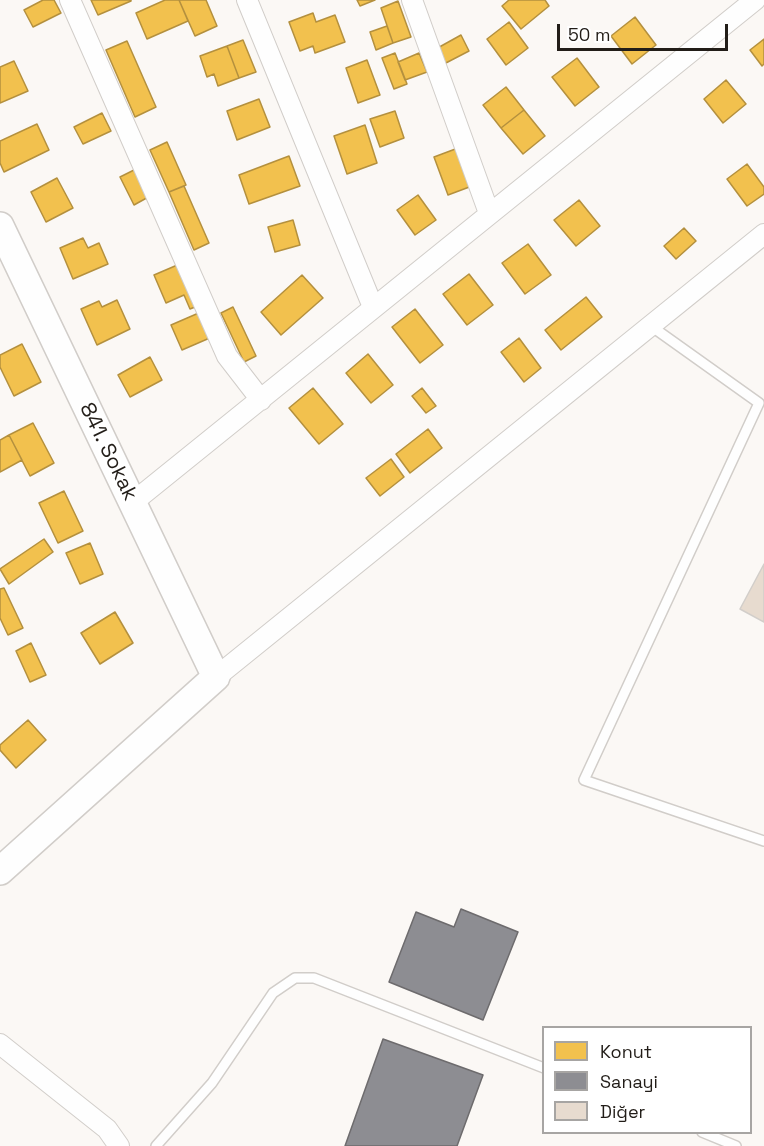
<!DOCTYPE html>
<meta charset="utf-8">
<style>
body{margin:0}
#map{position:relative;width:764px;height:1146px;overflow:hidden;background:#fbf8f5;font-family:"Space Grotesk",sans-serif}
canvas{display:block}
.legend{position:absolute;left:542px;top:1026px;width:210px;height:108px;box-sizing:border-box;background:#fff;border:2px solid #a7a5a3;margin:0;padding:8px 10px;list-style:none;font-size:18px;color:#221d18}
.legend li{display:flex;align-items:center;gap:12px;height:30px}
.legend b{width:30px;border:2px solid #a7a5a3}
.scale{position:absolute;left:557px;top:24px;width:171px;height:27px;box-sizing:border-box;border:3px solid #221d18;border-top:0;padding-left:8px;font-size:18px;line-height:21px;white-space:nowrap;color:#221d18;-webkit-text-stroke:4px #fff;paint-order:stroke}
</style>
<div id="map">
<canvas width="764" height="1146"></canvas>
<ul class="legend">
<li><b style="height:16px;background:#f2c14e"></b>Konut</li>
<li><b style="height:16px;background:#8d8d92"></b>Sanayi</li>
<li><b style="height:16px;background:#e7dbcf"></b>Diğer</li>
</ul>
<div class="scale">50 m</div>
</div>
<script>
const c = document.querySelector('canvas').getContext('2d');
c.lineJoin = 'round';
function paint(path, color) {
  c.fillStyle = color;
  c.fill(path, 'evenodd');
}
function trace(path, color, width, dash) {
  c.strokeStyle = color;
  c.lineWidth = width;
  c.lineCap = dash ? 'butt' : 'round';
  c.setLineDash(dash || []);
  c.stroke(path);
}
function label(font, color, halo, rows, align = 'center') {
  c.font = font + ' "Space Grotesk",sans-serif';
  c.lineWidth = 6;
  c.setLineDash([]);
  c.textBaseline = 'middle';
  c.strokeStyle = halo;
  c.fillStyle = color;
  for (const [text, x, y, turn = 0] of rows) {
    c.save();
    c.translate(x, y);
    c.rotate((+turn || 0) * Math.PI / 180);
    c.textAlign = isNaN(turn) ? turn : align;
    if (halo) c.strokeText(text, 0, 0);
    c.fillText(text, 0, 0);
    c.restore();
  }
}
const homes = new Path2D(`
 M43,0h11l7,13 -28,14 -9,-17z
 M91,0h40v1l-33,14z
 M165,0h14l9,21 -41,18 -11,-26z
 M179,0h27l11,26 -22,10z
 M357,0h18l-15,6z
 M509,0h36l4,6 -28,23 -19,-23z
 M398,1l13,36 -18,6 -12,-35z
 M313,13l3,9 19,-7 10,27 -30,11 -2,-7 -13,5 -11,-29z
 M635,17l21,28 -24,19 -21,-28z
 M509,22l19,26 -22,17 -19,-26z
 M387,26l6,17 -17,7 -6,-18z
 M461,35l8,16 -27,14 -8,-15z
 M764,39v25l-2,2 -12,-16z
 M243,40l13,32 -17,6 -12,-32z
 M127,41l29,66 -21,10 -29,-67z
 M227,46l12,32 -21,8 -4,-12 -7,3 -7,-21z
 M395,53l12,31 -13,5 -12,-31z
 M419,53l8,19 -22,8 -7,-18z
 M577,58l22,29 -24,19 -23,-29z
 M367,60l13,35 -22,8 -12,-35z
 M14,61l14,30 -28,12v-36z
 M726,80l20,24 -23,19 -19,-24z
 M506,87l18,23 -23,18 -18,-23z
 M259,99l11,28 -33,13 -10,-29z
 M524,110l21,26 -22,18 -22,-26z
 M395,111l9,27 -24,9 -10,-28z
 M102,113l9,18 -28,13 -9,-17z
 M37,124l12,26 -45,22 -4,-9v-22z
 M365,125l12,38 -30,11 -13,-38z
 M167,142l19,43 -17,7 -19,-42z
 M458,148l14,38 -24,9 -14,-38z
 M289,156l11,30 -51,18 -10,-29z
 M747,164l17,23v7l-17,12 -20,-27z
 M138,168l14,27 -18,10 -14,-28z
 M57,178l16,30 -27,14 -15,-30z
 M184,186l25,57 -15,7 -25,-58z
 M418,195l18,25 -21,15 -18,-25z
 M579,200l21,26 -24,20 -22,-26z
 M293,220l7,25 -25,7 -7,-25z
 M684,228l12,13 -20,18 -12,-13z
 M83,238l5,10 11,-5 9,21 -35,15 -13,-31z
 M528,244l23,31 -26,19 -23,-31z
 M182,263l18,42 -10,4 -6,-14 -18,8 -12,-28z
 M469,274l24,31 -26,20 -24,-31z
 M302,275l21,23 -42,37 -20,-23z
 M586,297l16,20 -41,33 -16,-20z
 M117,300l13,29 -33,16 -16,-36 18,-8 3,6z
 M233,307l23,49 -12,6 -23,-49z
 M415,309l28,36 -23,18 -28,-36z
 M201,312l11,25 -30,13 -11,-25z
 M519,338l22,30 -17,14 -23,-30z
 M22,344l19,38 -27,14 -14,-29v-12z
 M368,354l25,31 -22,18 -25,-30z
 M150,357l12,23 -32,17 -12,-22z
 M313,388l30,36 -24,20 -30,-36z
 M422,388l14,18 -10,7 -14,-17z
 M33,423l21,40 -24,13 -21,-41z
 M428,429l14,19 -32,25 -14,-19z
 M9,435l13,25 -22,12v-32z
 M391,459l13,18 -24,19 -14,-18z
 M64,491l19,40 -25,12 -19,-40z
 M44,539l9,13 -44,32 -9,-15z
 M90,543l13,31 -23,10 -14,-31z
 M4,588l19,40 -15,7 -8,-17v-29z
 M115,612l18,31 -33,21 -19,-31z
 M31,643l15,32 -16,7 -14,-31z
 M28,720l18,20 -30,28 -16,-18v-5z`);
paint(homes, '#f2c14e');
trace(homes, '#b4903e', 1.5);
const industry = new Path2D(`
 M461,909l57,23 -35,88 -94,-38 27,-70 38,15z
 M383,1039l100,36 -26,71h-112z`);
paint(industry, '#8d8d92');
trace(industry, '#6d6b6d', 1.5);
const building = new Path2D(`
 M764,564v58l-24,-13z`);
paint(building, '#e7dbcf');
trace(building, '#d2ceca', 1.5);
const lane = new Path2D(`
 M651,326l108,77 -175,377 180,61
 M702,1132l34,14
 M156,1146l56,-63 61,-90 22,-15h19l230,90`);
const street = new Path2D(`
 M70,0l157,356 34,44
 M247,0l126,307
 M412,0l77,213
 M132,503l623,-503
 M216,677l548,-443
 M0,1044l107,85 12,17`);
const secondary = new Path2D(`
 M0,226l216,451 -216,194`);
trace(lane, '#d1cdc9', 12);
trace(street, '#d1cdc9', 22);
trace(secondary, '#d1cdc9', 30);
trace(lane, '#fefefe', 9);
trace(street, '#fefefe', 20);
trace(secondary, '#fefefe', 27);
label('21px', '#221d18', '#fff', [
 ["841. Sokak",108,452,64]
]);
</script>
